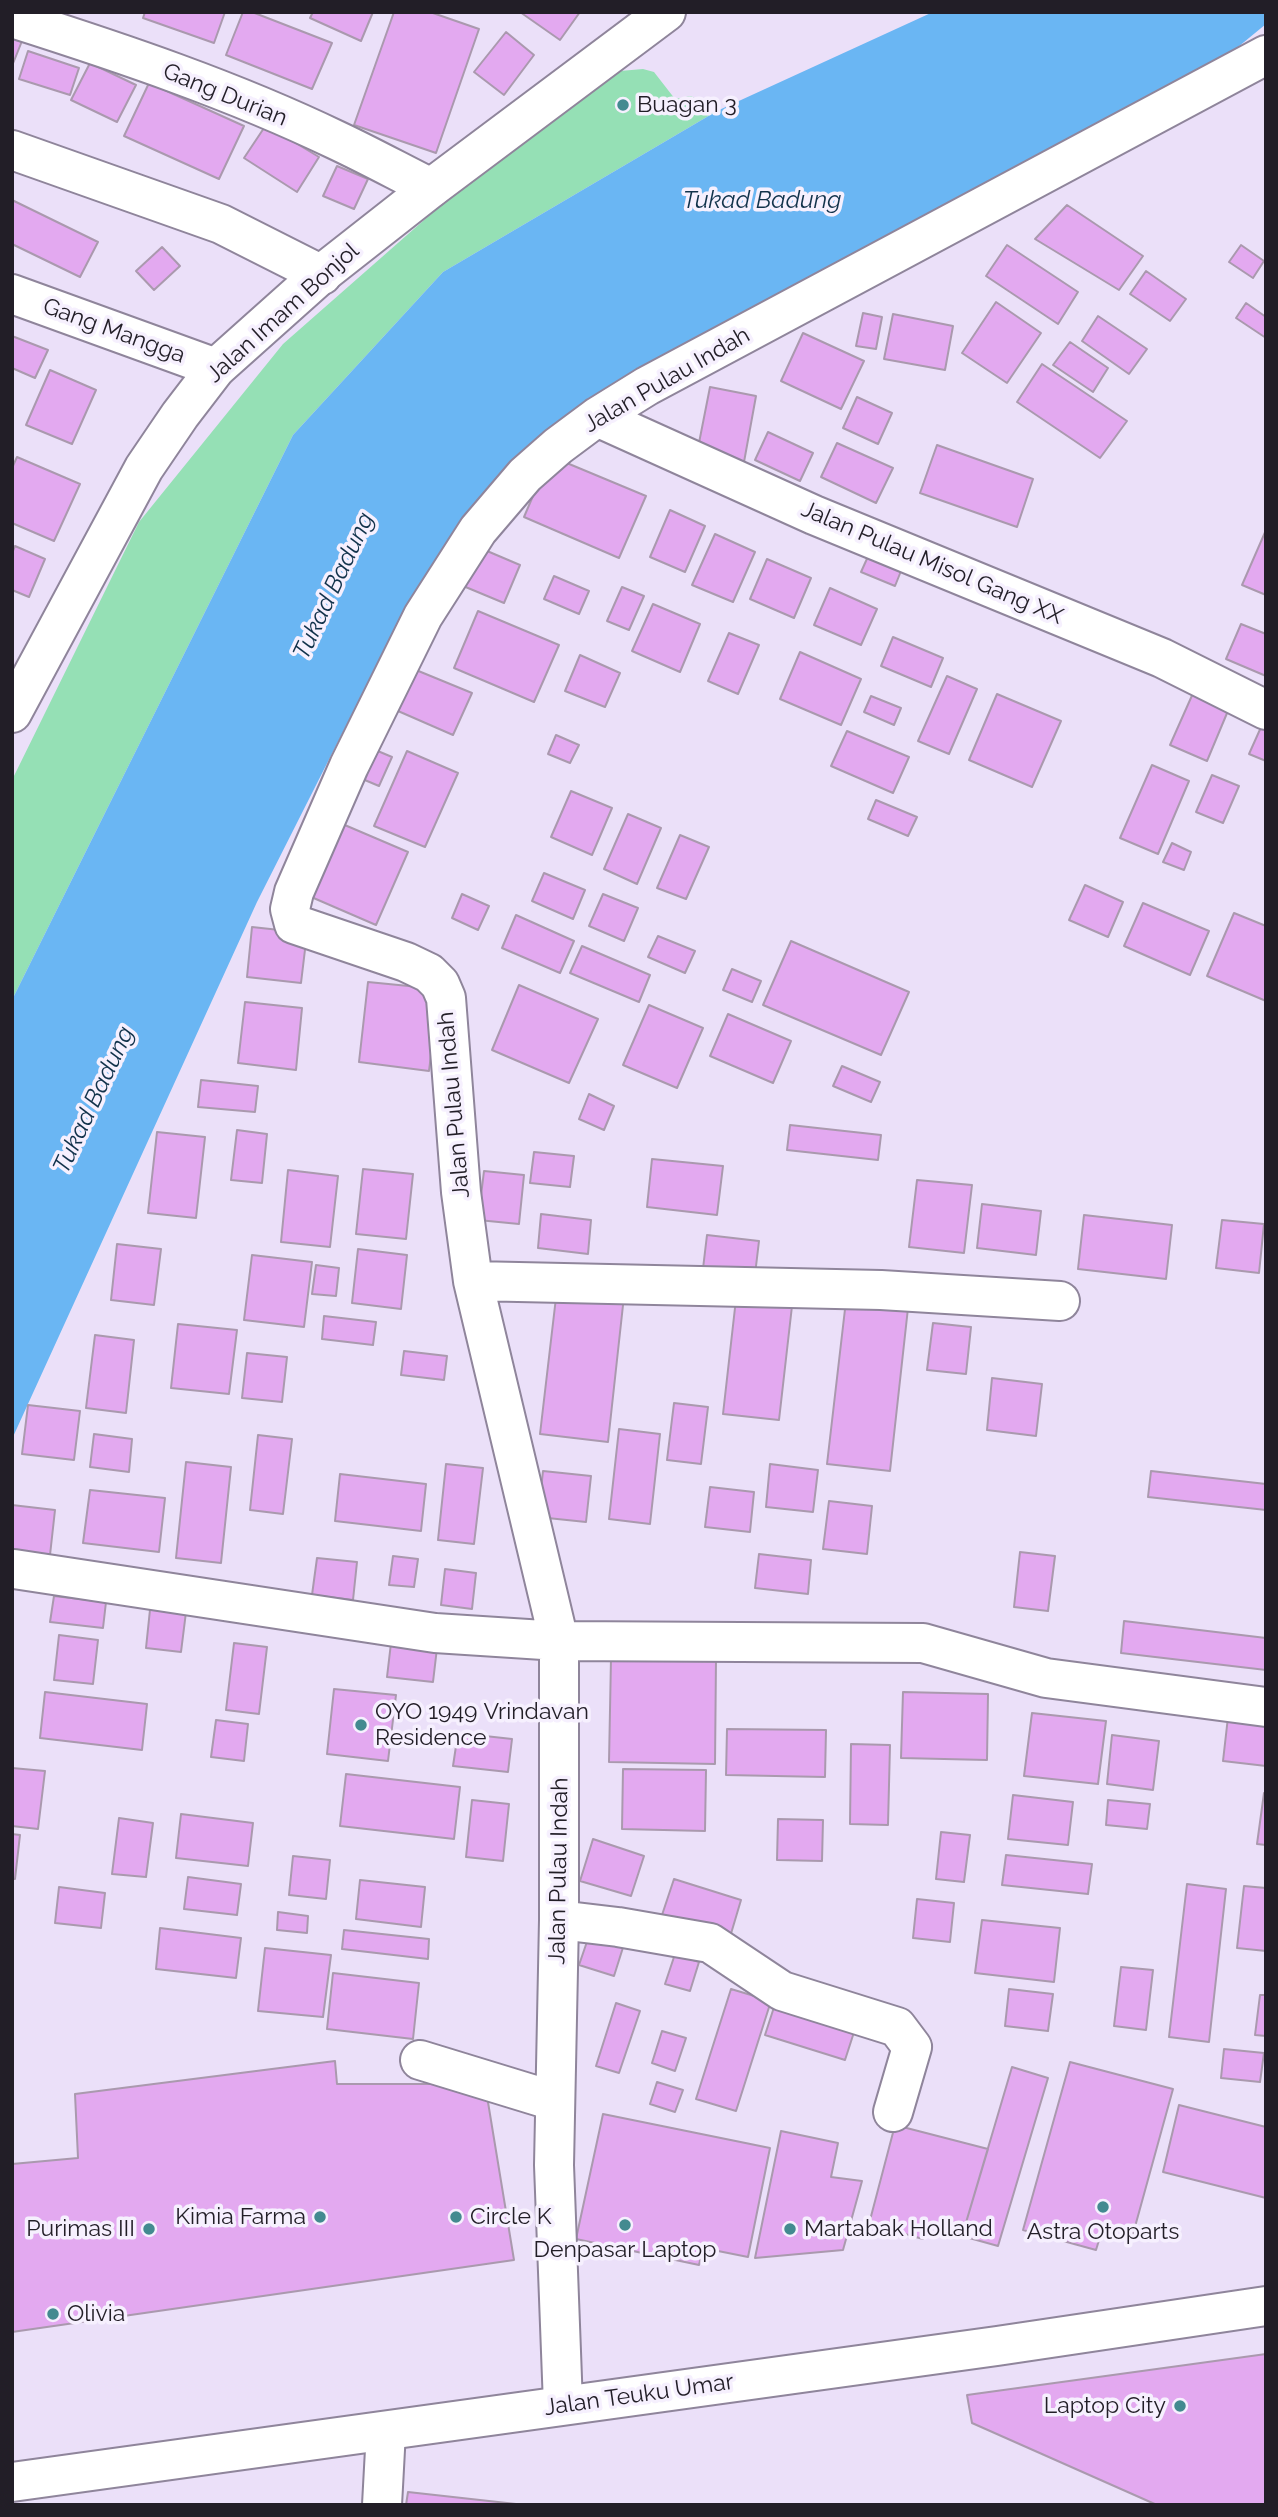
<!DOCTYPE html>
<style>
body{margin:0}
#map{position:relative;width:1278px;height:2517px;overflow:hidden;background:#ebe0f9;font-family:Raleway,sans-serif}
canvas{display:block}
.frame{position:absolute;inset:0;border:14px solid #221e27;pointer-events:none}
</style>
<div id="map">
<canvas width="1278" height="2517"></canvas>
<div class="frame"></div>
</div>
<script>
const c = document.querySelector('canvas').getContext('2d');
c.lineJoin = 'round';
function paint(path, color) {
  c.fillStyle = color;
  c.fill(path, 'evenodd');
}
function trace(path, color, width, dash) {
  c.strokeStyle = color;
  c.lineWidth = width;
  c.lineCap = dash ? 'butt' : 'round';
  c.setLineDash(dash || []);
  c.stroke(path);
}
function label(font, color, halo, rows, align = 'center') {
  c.font = font + ' Raleway,sans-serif';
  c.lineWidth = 7;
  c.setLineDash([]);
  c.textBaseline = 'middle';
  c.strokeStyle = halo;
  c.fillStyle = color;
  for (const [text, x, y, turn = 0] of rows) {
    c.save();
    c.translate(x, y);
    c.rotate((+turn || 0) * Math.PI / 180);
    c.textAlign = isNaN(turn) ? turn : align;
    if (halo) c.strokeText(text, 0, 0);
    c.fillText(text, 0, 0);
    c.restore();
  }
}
paint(new Path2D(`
 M643,69l11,3 21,27 16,-3 26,15 -274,161 -150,163 -281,565v-220l127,-258 144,-178 231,-203 59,-43 47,-27z`), '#95e0b5');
paint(new Path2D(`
 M933,12h333v12l-73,60 -434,233 -121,52 -102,87 -68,74 -111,174 -100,198 -245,537v-439l281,-565 150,-163 274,-161z`), '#6ab6f3');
const building = new Path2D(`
 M145,12h80l-11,31 -71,-25z
 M243,12h9l80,31 -20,46 -86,-34z
 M313,12h60l-12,29 -51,-23z
 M394,12h36l49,17 -43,124 -82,-28z
 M520,12h60l-20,28z
 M506,32l28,23 -30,40 -30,-23z
 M12,37l10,4 -10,25z
 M28,51l51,17 -9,27 -51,-16z
 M90,63l46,22 -19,37 -46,-22z
 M149,83l95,43 -25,53 -95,-43z
 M266,125l53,32 -22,35 -53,-34z
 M337,166l31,13 -14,30 -31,-13z
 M12,200l86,42 -18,35 -68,-33z
 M1067,205l76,51 -24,34 -84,-51z
 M1007,245l71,47 -20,32 -72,-48z
 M1241,245l23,16 -11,17 -24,-16z
 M162,247l18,19 -26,24 -18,-19z
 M1146,271l40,28 -16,22 -40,-27z
 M996,302l45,31 -34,50 -45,-30z
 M1246,303l20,14v21l-30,-20z
 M863,313l19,4 -6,32 -20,-3z
 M893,314l60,12 -8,44 -61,-11z
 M1098,316l49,33 -18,25 -47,-33z
 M803,333l61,28 -23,48 -60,-28z
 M12,336l36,14 -13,28 -23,-10z
 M1070,342l38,26 -15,24 -40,-27z
 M1042,364l85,57 -27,37 -83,-56z
 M50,370l46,20 -24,54 -46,-19z
 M710,387l46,9 -12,66 -47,-9z
 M857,397l35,16 -14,31 -35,-16z
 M768,432l45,21 -13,28 -45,-21z
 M837,443l56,25 -17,35 -55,-26z
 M937,445l96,34 -16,48 -97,-34z
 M550,456l96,40 -27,62 -95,-41z
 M17,457l63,27 -26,57 -42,-18v-55z
 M670,510l35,16 -20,46 -35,-15z
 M1266,530v65l-24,-10z
 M715,534l40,18 -22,50 -41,-17z
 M875,541l32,15 -12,30 -34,-14z
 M473,545l47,20 -16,38 -48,-20z
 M15,546l30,13 -16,38 -17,-7v-37z
 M767,559l44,19 -17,40 -44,-19z
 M554,576l35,15 -10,23 -35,-15z
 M622,587l22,9 -15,34 -22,-9z
 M830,588l47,21 -16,36 -47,-20z
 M653,604l47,20 -20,48 -48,-21z
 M478,611l81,34 -25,57 -80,-34z
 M1241,624l25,10v42l-40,-17z
 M729,633l30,12 -21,49 -30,-13z
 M893,637l50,21 -12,29 -50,-21z
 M800,652l61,27 -20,46 -61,-26z
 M580,655l40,18 -15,34 -40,-16z
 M416,670l56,23 -19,42 -55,-24z
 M947,676l30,13 -28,65 -31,-13z
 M1194,691l36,15 -23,55 -37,-16z
 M997,694l64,27 -29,66 -63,-27z
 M871,696l30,12 -7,17 -30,-13z
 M1262,725l4,2v34l-17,-7z
 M847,731l62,26 -16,36 -62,-27z
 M556,735l23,10 -9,18 -22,-9z
 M373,749l19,8 -13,29 -19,-8z
 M407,751l51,22 -33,74 -51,-21z
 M1152,765l37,16 -31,73 -38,-16z
 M1212,775l27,11 -16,37 -27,-11z
 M571,791l41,17 -20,47 -41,-18z
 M876,800l41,17 -9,19 -40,-17z
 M628,814l33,14 -24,56 -33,-15z
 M333,820l75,32 -32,73 -74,-32z
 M680,835l29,12 -23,52 -29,-11z
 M1172,843l19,9 -7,18 -21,-8z
 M544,873l41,17 -12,29 -41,-18z
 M1085,885l38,17 -15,35 -39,-17z
 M462,894l27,12 -11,24 -26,-12z
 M603,894l35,14 -14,33 -35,-15z
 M1143,903l66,28 -19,44 -66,-29z
 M1234,913l32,13v75l-59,-25z
 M516,915l58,26 -14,32 -58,-25z
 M252,927l55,6 -6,50 -54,-6z
 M658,936l37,15 -10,22 -37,-16z
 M791,941l118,51 -28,63 -118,-50z
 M582,946l68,29 -11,27 -69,-29z
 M732,969l29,12 -9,21 -29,-12z
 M368,982l71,7 -10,82 -70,-9z
 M519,985l79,34 -29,64 -77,-33z
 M245,1002l57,6 -6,62 -58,-7z
 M649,1005l54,23 -26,60 -54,-23z
 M728,1014l63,27 -18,42 -63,-27z
 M842,1066l38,16 -9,20 -38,-16z
 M201,1080l57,6 -3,26 -57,-5z
 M589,1094l25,12 -10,24 -25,-11z
 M790,1125l91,10 -3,25 -91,-10z
 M237,1130l30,4 -5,49 -31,-3z
 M157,1132l48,5 -9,81 -48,-5z
 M534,1152l40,4 -4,31 -40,-4z
 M652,1159l71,7 -6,49 -70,-8z
 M363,1169l50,5 -7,65 -50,-5z
 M288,1170l50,6 -8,71 -49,-5z
 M484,1171l40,4 -5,49 -41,-4z
 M917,1180l55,5 -8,68 -55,-6z
 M982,1204l59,7 -5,44 -59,-7z
 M541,1214l50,6 -3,34 -50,-6z
 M1084,1215l88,10 -6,54 -88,-10z
 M1222,1220l42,4 -5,49 -43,-5z
 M707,1235l52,6 -5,42 -52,-6z
 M117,1244l44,5 -7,56 -43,-5z
 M358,1249l49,6 -6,54 -49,-6z
 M252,1255l60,7 -8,65 -60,-7z
 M316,1265l23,3 -3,28 -24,-2z
 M557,1289l67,7 -16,146 -68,-8z
 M847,1292l62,7 -19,172 -63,-7z
 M736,1299l56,7 -13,114 -56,-6z
 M324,1316l52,6 -3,23 -51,-6z
 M933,1323l38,4 -5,47 -39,-4z
 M178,1324l59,6 -8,64 -58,-6z
 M95,1335l39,5 -8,73 -40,-5z
 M404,1351l43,5 -3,24 -43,-5z
 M247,1353l40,4 -5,45 -40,-4z
 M992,1378l50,6 -6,52 -49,-6z
 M674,1403l34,4 -7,57 -34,-4z
 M28,1405l52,6 -6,49 -52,-6z
 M619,1429l41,5 -10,90 -41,-5z
 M94,1434l38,5 -3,33 -39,-5z
 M258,1435l34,4 -9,75 -33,-4z
 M186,1462l45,5 -10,96 -45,-5z
 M446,1464l37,4 -9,76 -36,-4z
 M770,1464l48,6 -5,42 -47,-5z
 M543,1471l48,5 -5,46 -48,-5z
 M1151,1471l115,13v26l-118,-13z
 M340,1474l86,10 -5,47 -86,-10z
 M710,1487l44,5 -4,40 -45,-5z
 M90,1490l75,8 -6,54 -76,-9z
 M829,1501l43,5 -5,48 -44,-5z
 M12,1505l43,5 -5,45 -38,-4z
 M1020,1552l35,4 -7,55 -34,-4z
 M759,1554l52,6 -3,34 -53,-6z
 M393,1556l25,3 -4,28 -25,-2z
 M317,1558l40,4 -4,38 -41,-5z
 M445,1569l31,4 -4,36 -31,-4z
 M54,1596l52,6 -3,26 -53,-6z
 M151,1600l36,4 -6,48 -35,-4z
 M1124,1621l142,17v32l-145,-17z
 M59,1635l39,5 -5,44 -39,-4z
 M234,1643l33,4 -8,67 -33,-4z
 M391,1643l46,5 -4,34 -46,-5z
 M611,1658l105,1 -1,105 -106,-2z
 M334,1689l62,6 -8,66 -61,-7z
 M45,1692l102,12 -5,46 -102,-12z
 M903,1692l85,2 -1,66 -86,-2z
 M1032,1713l74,8 -8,63 -74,-8z
 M1228,1717l38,5v44l-43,-5z
 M216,1720l32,4 -4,37 -33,-4z
 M727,1729l99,1 -1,47 -99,-2z
 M458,1733l54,6 -4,33 -55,-6z
 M1112,1735l47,6 -6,49 -46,-6z
 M851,1744l39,1 -2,80 -38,-1z
 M12,1768l33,3 -7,58 -26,-3z
 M623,1769l83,1 -1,61 -83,-2z
 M346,1774l114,13 -6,52 -114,-13z
 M1264,1793l2,1v51l-9,-1z
 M1013,1795l60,7 -5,43 -60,-6z
 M472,1800l37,4 -6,57 -37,-4z
 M1108,1800l42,4 -3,25 -41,-4z
 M181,1814l72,9 -5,43 -72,-8z
 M119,1818l34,5 -7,54 -34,-3z
 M778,1819l45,1 -1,41 -45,-1z
 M941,1832l29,3 -6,47 -28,-3z
 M12,1834l8,1 -5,44h-3z
 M593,1839l51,17 -13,40 -51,-15z
 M1006,1855l86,9 -4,30 -86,-9z
 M293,1856l37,4 -4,39 -37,-4z
 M188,1877l53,7 -4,31 -53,-6z
 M674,1879l67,21 -11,37 -68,-22z
 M360,1880l65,7 -4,40 -65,-8z
 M1187,1884l39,5 -17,153 -40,-5z
 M1244,1886l22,2v63l-29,-3z
 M59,1887l46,6 -4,35 -46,-5z
 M917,1899l37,4 -4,39 -37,-4z
 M278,1912l30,4 -1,17 -30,-3z
 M982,1920l78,8 -6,54 -79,-9z
 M592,1927l34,11 -12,38 -35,-11z
 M160,1928l81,10 -5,40 -80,-9z
 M344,1930l85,9 -1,20 -86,-10z
 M265,1948l66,7 -8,62 -65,-6z
 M675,1954l24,8 -9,29 -25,-7z
 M1121,1967l32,3 -7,60 -32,-4z
 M333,1973l86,10 -6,56 -86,-10z
 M731,1989l40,12 -35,110 -40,-12z
 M1009,1989l44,5 -5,37 -43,-5z
 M1260,1995h6v41l-11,-1z
 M776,2001l80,25 -11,34 -80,-25z
 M616,2003l24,8 -21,62 -23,-7z
 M662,2031l24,7 -11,33 -23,-8z
 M1224,2049l40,4 -4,29 -39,-4z
 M335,2061l2,23h148l29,176 -502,72v-168l66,-6 -3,-64z
 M1070,2062l103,27 -40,145 -30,-7 -7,23 -73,-20z
 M1012,2067l36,11 -50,168 -36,-10z
 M657,2082l26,8 -8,22 -25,-8z
 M1179,2105l87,22v71l-103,-26z
 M603,2114l167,34 -22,109 -45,-9 -4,17 -123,-26z
 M895,2125l93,24 -26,87 -35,-12 -4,15 -54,-15z
 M781,2131l57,12 -7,34 31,4 -19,69 -88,8z
 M1266,2354v151h-109l-185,-82 -5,-28z
 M408,2492l117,13h-119z`);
paint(building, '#e3a9f0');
trace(building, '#aa99ae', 2);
const minor = new Path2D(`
 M12,18c110,35 220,72 324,122 32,15 63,32 95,48
 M12,150l209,74 101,51
 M12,294l204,74
 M597,417l217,98 348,143 104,52
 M473,1281l408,9 179,11
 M14,1569l421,64 124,8 364,2 123,35 220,29
 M559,1920l59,7 92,16 72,48 115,36 15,20 -19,65
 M420,2060l134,41
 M563,2405l-9,-240 5,-245v-279l-86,-360 -12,-89 -15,-194 -6,-14 -11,-11 -23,-11 -112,-38 -4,-15 4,-17 55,-126 74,-150 55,-86 47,-55 33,-29 39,-29 50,-31 619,-331
 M382,2505l4,-74`);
const major = new Path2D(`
 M12,2482l985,-136 269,-40`);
const highway = new Path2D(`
 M12,713l132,-245 36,-53 36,-47 103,-92 112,-88 235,-176`);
trace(minor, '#8f859b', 42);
trace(major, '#8f859b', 42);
trace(highway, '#8f859b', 42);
trace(minor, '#fff', 38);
trace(major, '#fff', 38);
trace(highway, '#fff', 38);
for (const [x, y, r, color] of [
 [623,105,7,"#438a90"],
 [361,1725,7,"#438a90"],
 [1103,2207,7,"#438a90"],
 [320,2217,7,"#438a90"],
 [456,2217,7,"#438a90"],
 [625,2225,7,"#438a90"],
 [149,2229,7,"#438a90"],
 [790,2229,7,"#438a90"],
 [53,2314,7,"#438a90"],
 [1180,2406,7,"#438a90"]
]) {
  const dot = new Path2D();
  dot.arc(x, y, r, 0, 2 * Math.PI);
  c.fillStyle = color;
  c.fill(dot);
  trace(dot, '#f6f0fe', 2.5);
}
label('23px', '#221e27', '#f6f0fe', [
 ["Gang Durian",225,95,22],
 ["Jalan Imam Bonjol",283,313,-42],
 ["Gang Mangga",114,331,20],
 ["Jalan Pulau Indah",667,380,-30],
 ["Jalan Pulau Misol Gang XX",932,563,23],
 ["Jalan Pulau Indah",454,1105,-95],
 ["Jalan Pulau Indah",559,1871,-89],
 ["Jalan Teuku Umar",639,2395,-8]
]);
label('23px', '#221e27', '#f6f0fe', [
 ["Buagan 3",637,105],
 ["OYO 1949 Vrindavan",375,1712],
 ["Residence",375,1738],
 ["Kimia Farma",306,2217,"right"],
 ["Circle K",470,2217],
 ["Purimas III",135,2229,"right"],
 ["Martabak Holland",804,2229],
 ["Astra Otoparts",1103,2232,"center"],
 ["Denpasar Laptop",625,2250,"center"],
 ["Olivia",67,2314],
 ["Laptop City",1166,2406,"right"]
], 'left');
label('italic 24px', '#11324b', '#f6f0fe', [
 ["Tukad Badung",762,201],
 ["Tukad Badung",334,586,-65],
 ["Tukad Badung",94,1100,-65]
]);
</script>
